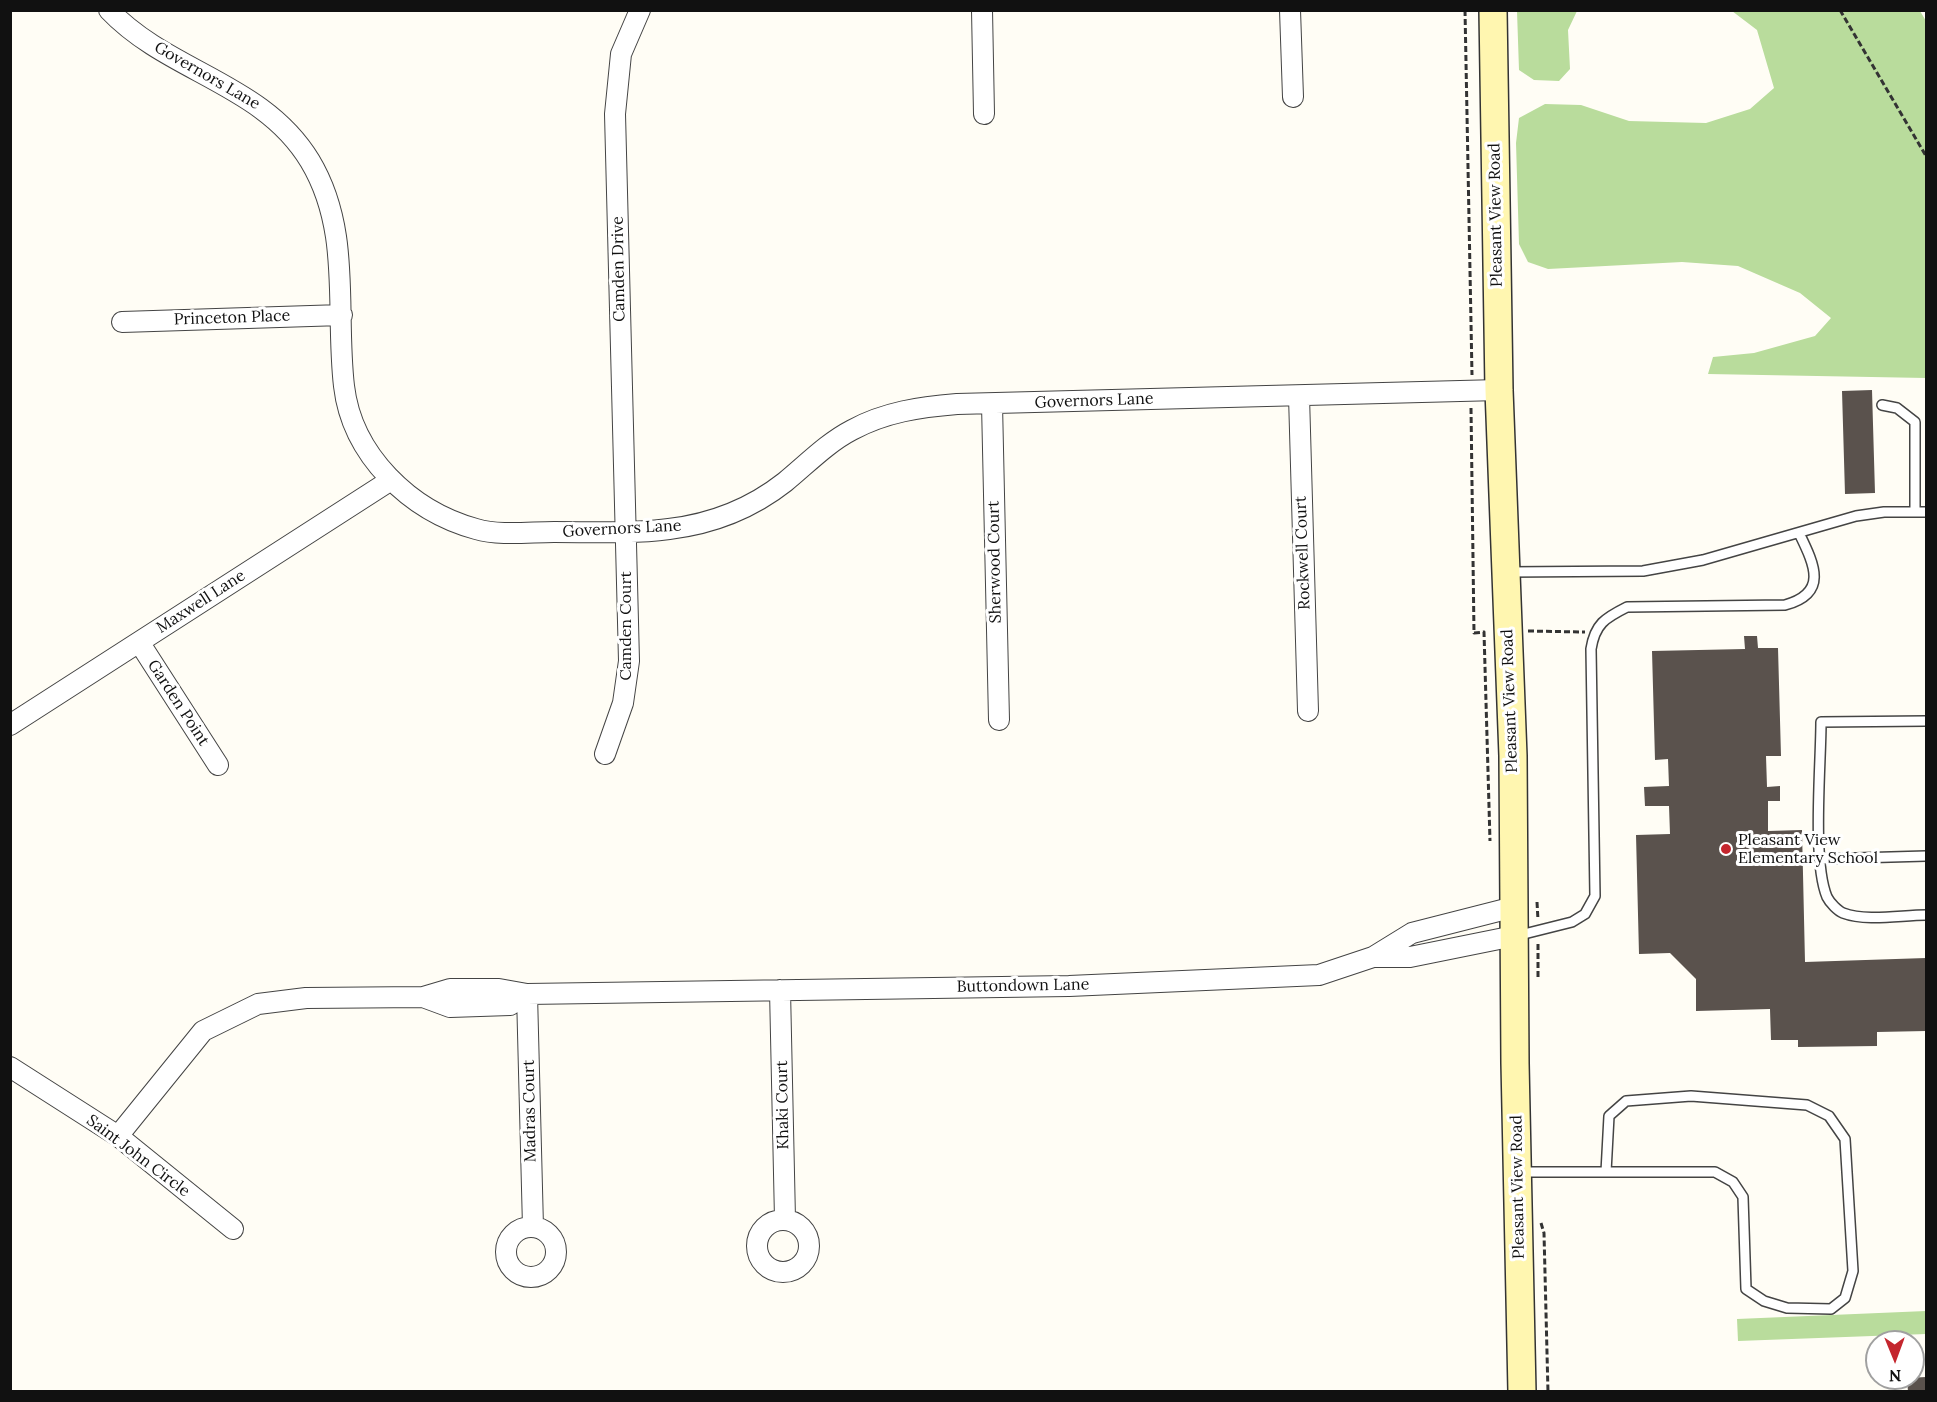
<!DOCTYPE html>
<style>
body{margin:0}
#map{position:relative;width:1937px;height:1402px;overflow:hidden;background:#fffdf5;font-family:Lora,serif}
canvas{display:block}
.frame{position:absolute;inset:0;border:12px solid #111;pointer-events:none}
.north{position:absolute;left:1865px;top:1330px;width:60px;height:60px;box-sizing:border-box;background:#fff;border:2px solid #a0a0a0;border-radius:50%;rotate:179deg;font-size:16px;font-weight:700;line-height:24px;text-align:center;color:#111}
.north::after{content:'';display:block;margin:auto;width:21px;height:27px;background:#c4262e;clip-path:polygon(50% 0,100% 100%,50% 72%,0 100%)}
</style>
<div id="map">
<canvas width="1937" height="1402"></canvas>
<div class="frame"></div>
<div class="north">N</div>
</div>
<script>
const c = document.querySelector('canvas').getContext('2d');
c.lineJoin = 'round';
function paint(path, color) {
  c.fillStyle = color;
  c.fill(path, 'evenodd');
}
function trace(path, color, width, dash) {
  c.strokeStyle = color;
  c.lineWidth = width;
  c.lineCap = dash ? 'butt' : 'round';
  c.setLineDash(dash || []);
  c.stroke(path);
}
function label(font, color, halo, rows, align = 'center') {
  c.font = font + ' Lora,serif';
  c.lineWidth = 6;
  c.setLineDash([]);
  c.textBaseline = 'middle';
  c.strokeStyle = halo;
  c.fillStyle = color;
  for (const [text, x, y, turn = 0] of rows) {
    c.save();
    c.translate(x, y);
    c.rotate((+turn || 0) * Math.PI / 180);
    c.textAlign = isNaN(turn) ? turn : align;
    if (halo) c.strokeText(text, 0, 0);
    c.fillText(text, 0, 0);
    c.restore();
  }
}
paint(new Path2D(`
 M1517,11h60l-9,19 2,39 -11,12 -25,-1 -15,-10z
 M1732,11h188l6,10v357l-218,-4 5,-17 41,-4 61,-17 16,-18 -31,-25 -62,-27 -56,-4 -134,7 -20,-7 -9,-18 -3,-101 3,-25 26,-14 36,1 48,16 77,2 44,-14 24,-21 -17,-58z
 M1926,1311v23l-188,7 -1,-22z`), '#b9dc9c');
paint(new Path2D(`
 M1872,390l3,103 -30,1 -3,-103z
 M1744,636h13l1,12h20l3,108h-15l1,31 13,-1v15h-12v30l34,-1 3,132 121,-4v73l-49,1v14l-79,1v-7h-27l-1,-31 -74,2v-32l-26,-26 -31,1 -3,-119 34,-1 -1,-28h-24l-1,-19 25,-1 -1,-27 -13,1 -3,-109 93,-2z
 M1926,1377v15h-18l-1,-14z`), '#5a524d');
const lane = new Path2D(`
 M1882,405l15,3 18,14v90
 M1508,572l135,-1 60,-11 153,-44 28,-4h42
 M1926,721l-105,1c0,43 -9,139 6,175 3,6 11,14 16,16 24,9 58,2 83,2
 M1821,859l105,-3
 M1516,936l56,-14 13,-8 10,-18 -4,-247c4,-25 14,-31 36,-42l158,-2c44,-12 29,-41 14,-72
 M1520,1172h195l18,10 10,15 3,92 18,12 23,7 44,1 14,-11 8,-27 -8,-132 -16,-23 -22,-11 -116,-9 -65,5 -17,15 -3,56`);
const street = new Path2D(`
 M109,10c60,63 154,73 201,151 42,70 25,148 34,225 8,69 66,125 132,143 24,7 53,3 78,3 38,0 77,2 115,-3 42,-5 83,-21 116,-47 22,-18 42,-39 67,-52 33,-18 68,-23 105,-26l542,-14
 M982,10l2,104
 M1290,10l3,87
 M122,322l220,-7
 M1299,396l9,315
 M992,404l7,316
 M139,642l79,123
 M10,725l381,-245
 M605,754l18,-51 6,-42 -14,-547 6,-60 19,-44
 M1373,957l39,-24 102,-26
 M780,990l5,229
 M527,994l6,233
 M423,997l27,10 60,-2 17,-11
 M10,1067l108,69 115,93
 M118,1136l85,-105 55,-27 48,-6 117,-1 27,-8h49l28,5 542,-8 250,-11 54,-18h37l104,-21
 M757 1246a26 26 0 1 1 52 0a26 26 0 1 1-52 0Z
 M506 1252a25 25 0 1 1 50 0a25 25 0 1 1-50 0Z`);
const secondary = new Path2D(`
 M1493,10l6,380 14,366 2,307 7,329`);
trace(lane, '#444', 12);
trace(street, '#444', 22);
trace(secondary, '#333', 30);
trace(new Path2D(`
 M1465,10l7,365
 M1840,10l86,146
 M1471,408l3,225 10,-1 6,209
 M1528,631l57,1
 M1537,902l1,18
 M1538,977v-36
 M1541,1223l3,10 4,159`), '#333', 3, [6, 3]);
trace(lane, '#fff', 9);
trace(street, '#fff', 20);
trace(secondary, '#fff6b0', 27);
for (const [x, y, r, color] of [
 [1726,849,6,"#c4262e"]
]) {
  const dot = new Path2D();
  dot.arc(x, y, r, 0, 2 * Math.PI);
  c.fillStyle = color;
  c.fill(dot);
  trace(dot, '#fff', 2);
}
label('16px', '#111', '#fff', [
 ["Governors Lane",207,76,30],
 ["Pleasant View Road",1496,215,-91],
 ["Camden Drive",619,269,-91],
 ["Princeton Place",232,318,-2],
 ["Governors Lane",1094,401,-2],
 ["Governors Lane",622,529,-3],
 ["Rockwell Court",1303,553,-92],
 ["Sherwood Court",995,562,-91],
 ["Maxwell Lane",201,602,-33],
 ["Camden Court",626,626,-90],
 ["Pleasant View Road",1510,701,-92],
 ["Garden Point",178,703,57],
 ["Buttondown Lane",1023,986,-1],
 ["Khaki Court",783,1105,-91],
 ["Madras Court",530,1111,-91],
 ["Saint John Circle",138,1156,37],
 ["Pleasant View Road",1518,1187,-91]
]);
label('16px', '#111', '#fff', [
 ["Pleasant View",1738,840],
 ["Elementary School",1738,858]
], 'left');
</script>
